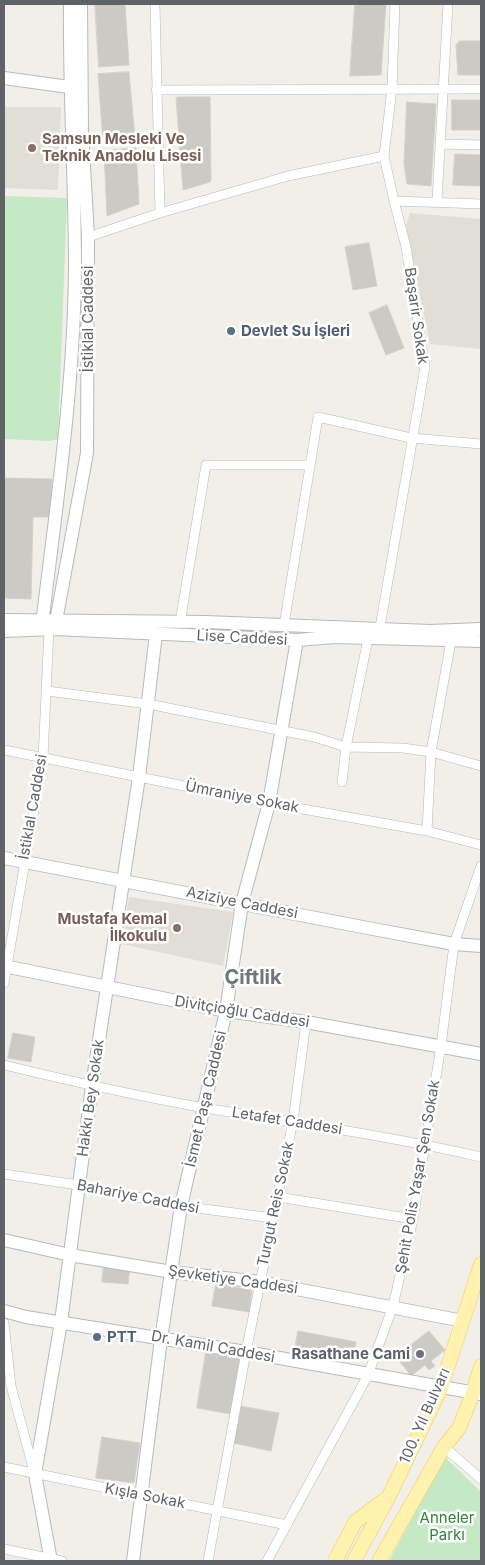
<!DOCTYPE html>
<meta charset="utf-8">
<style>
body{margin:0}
#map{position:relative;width:485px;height:1565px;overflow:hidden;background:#f1efe8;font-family:Inter,sans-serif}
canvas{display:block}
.frame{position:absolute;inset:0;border:5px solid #5f6368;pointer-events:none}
</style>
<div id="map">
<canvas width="485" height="1565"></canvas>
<div class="frame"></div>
</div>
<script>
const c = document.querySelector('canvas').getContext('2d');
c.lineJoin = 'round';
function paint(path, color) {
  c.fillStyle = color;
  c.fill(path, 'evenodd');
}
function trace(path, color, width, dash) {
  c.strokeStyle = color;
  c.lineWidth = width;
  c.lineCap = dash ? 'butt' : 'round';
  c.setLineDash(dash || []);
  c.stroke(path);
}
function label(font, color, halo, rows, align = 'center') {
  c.font = font + ' Inter,sans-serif';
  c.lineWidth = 5;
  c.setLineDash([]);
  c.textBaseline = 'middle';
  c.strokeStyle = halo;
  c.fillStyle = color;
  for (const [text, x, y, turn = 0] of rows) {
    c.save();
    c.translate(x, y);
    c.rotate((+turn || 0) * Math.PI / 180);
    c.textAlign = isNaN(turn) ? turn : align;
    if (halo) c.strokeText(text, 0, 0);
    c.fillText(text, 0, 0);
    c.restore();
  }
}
paint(new Path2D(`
 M4,107h57l-3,83 -54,-2z
 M410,213l71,6v130l-51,-5 -24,-119z
 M129,897l104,15 -10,54 -101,-22z`), '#e1ded6');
paint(new Path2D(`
 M4,196l63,2 -9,241 -9,2 -45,-2z
 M445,1457l36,35v69h-92z`), '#c5e8c5');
const building = new Path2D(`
 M95,4h30l4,61 -30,2z
 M355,4h31l-5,71 -31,1z
 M460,41h21v34h-23l-2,-30z
 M129,72l6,66 -32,3 -5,-67z
 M179,97h31l1,82 -1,3 -27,8 -7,-92z
 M452,100h29v30h-29z
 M407,102l29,2 -5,82 -24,-2 -3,-20z
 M136,148l3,56 -32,12 -3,-65z
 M455,154l26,1v31l-28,-1z
 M369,243l8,43 -24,4 -8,-43z
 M387,305l17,43 -18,7 -17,-42z
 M4,478l48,1 -1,38h-18l-2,82 -27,-1z
 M13,1033l22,4 -4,25 -23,-4z
 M104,1264l26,3 -2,17 -26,-2z
 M216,1284l36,6 -3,22 -37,-6z
 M298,1331l58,11 -3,17 -58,-10z
 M429,1331l16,19 -14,11 4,5 -6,4 -4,-5 -14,11 -15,-19z
 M206,1352l34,6 -10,56 -33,-6z
 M240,1406l39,7 -8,38 -38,-8z
 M102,1437l38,6 -6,40 -38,-5z`);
paint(building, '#cccac5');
trace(building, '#d6d1c6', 1);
const street = new Path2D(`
 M155,4l5,209
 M156,90l325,-1
 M440,144l41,1
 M394,201l87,3
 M437,201l11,-197
 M88,237l72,-24 128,-37 96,-20
 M180,623l26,-158h104
 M284,625l34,-208 93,21 70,6
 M47,691l101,13 166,33 32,10 57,1 28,4 50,14
 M4,750l265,53 158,28 54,14
 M342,782l4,-35 22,-108 12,-12 45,-260 -19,-120 -12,-46 -10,-45 8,-68 3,-84
 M427,831l4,-79 20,-111
 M4,983l39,-225 6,-129
 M4,1065c66,16 133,31 201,43 92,15 185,28 276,49
 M4,1174l74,11 103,21 92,12
 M278,1197l135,22
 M4,1323l7,63 23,85
 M444,1447l37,32
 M4,1467l283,58
 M4,1549l58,12
 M208,1561l38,-209 47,-231 13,-99
 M267,1561l101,-186 25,-69 20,-87 28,-173 13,-102 27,-78`);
const secondary = new Path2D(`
 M70,4c-1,88 5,177 5,265 -1,117 -18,232 -32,347l6,13 7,-8 31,-168 1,-216 -6,-106 -1,-127
 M4,78l65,9
 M4,620l202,2 224,9 51,-2
 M4,631l50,-2 243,11 38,-3 146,4
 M4,858l369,71 81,15 27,2
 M4,966l222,45 80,11 175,32
 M4,1240l66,15 102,17 88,10 203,39
 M4,1311l22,6 220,35 235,42
 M51,1561l-16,-87 26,-152 31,-236 47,-309 17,-143
 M133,1561l28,-222 20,-133 45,-195 16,-108 27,-100 28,-163`);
const primary = new Path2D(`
 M335,1561l20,-39 28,-21
 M354,1561l34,-63 53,-110 40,-124
 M379,1561l65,-114 15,-19 14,-35 8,-27`);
trace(street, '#b5b8bc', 10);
trace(secondary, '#b6babf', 14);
trace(primary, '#f2c960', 15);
trace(street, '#fff', 9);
trace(secondary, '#fff', 12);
trace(primary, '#fff2af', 14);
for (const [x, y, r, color] of [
 [32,148,5,"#8d6e63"],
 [231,331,5,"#5c6f8a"],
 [177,928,5,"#8d6e63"],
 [97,1337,5,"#5c6f8a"],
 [420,1354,5,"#6b7280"]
]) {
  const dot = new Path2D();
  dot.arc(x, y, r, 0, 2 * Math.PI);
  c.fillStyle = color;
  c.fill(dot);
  trace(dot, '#fff', 2);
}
label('bold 15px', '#785e54', '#fff', [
 ["Samsun Mesleki Ve",42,139],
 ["Teknik Anadolu Lisesi",42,156],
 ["Mustafa Kemal",167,919,"right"],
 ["İlkokulu",167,936,"right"]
], 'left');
label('15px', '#5f6368', '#fff', [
 ["Başarir Sokak",416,316,82],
 ["İstiklal Caddesi",88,319,-90],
 ["Lise Caddesi",242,638,3],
 ["Ümraniye Sokak",242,797,11],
 ["İstiklal Caddesi",33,807,-80],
 ["Aziziye Caddesi",242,903,11],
 ["Divitçioğlu Caddesi",242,1012,9],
 ["Hakkı Bey Sokak",91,1098,-82],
 ["İsmet Paşa Caddesi",206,1099,-77],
 ["Letafet Caddesi",287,1121,9],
 ["Şehit Polis Yaşar Şen Sokak",418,1177,-80],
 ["Bahariye Caddesi",138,1197,11],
 ["Turgut Reis Sokak",276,1204,-78],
 ["Şevketiye Caddesi",233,1280,8],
 ["Dr. Kamil Caddesi",213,1347,10],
 ["100. Yıl Bulvarı",425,1416,-66],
 ["Kışla Sokak",145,1496,11]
]);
label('bold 15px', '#4e5e75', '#fff', [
 ["Devlet Su İşleri",241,331],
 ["PTT",107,1337]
], 'left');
label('bold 15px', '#5b616d', '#fff', [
 ["Rasathane Cami",410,1354]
], 'right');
label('15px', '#348238', '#fff', [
 ["Anneler",447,1518],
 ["Parkı",447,1535]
]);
label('bold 20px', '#70757a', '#fff', [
 ["Çiftlik",253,978]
]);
</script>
